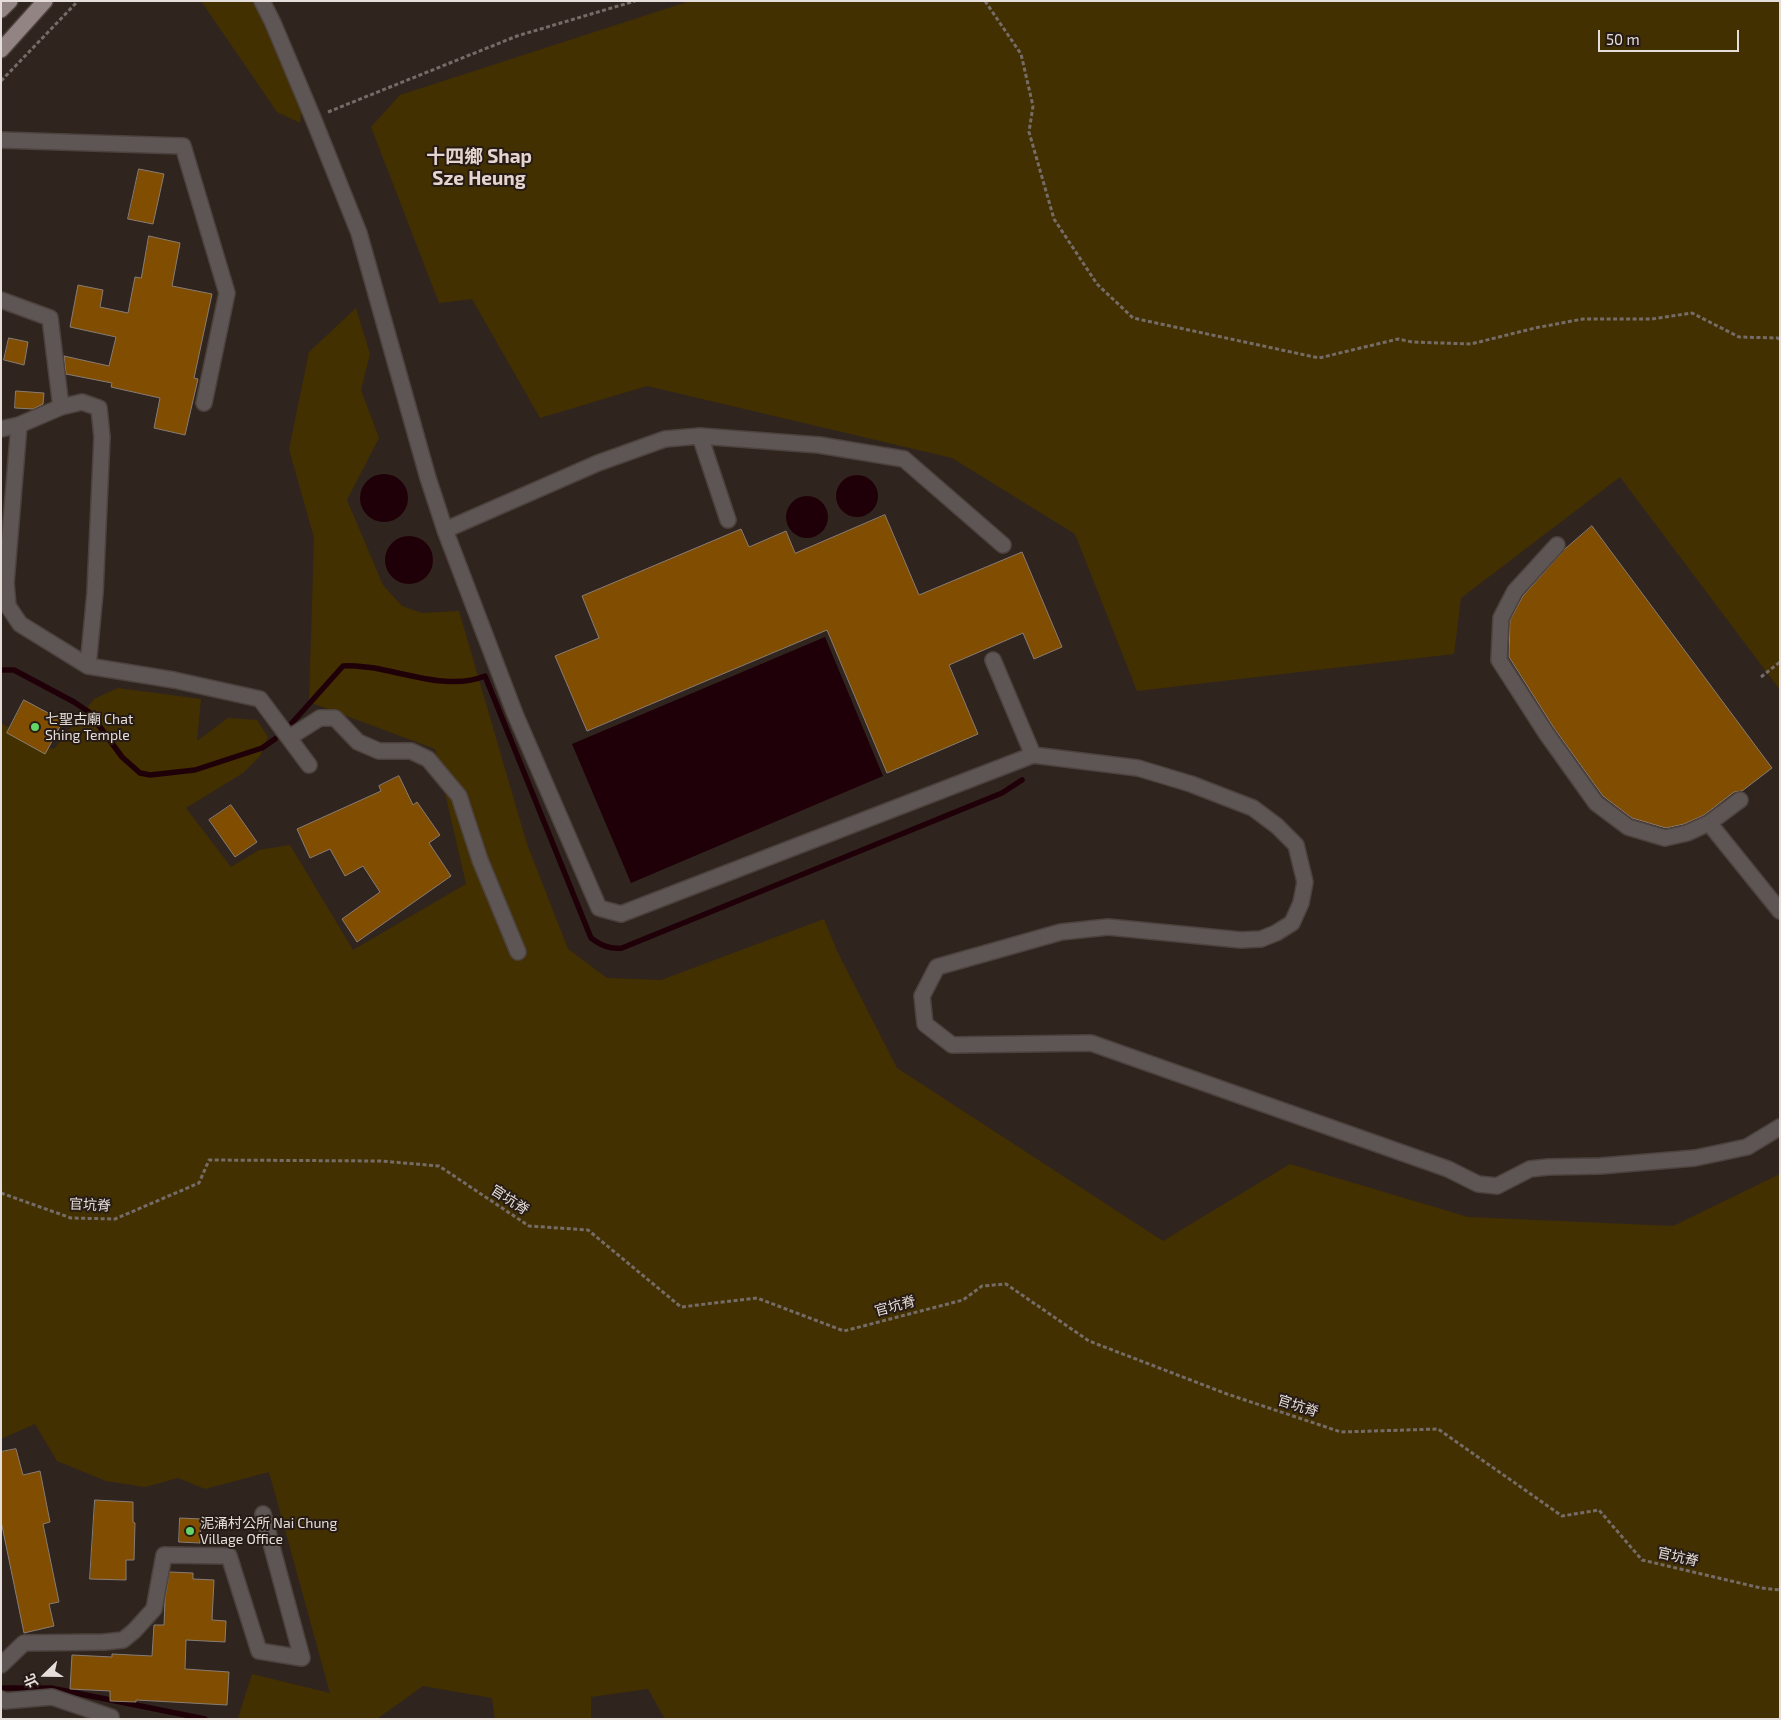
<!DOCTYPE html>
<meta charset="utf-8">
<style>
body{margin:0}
#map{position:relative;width:1781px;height:1720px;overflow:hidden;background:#30241f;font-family:"Exo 2","Noto Sans TC",sans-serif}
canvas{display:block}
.frame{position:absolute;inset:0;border:2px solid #e6deda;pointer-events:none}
.north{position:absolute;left:20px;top:1650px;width:50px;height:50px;-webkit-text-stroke:4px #261b15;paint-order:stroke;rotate:248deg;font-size:14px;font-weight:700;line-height:20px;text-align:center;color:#e6deda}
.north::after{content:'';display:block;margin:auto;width:18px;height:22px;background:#e6deda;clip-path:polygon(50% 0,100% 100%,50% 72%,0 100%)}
.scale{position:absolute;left:1598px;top:30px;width:141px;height:22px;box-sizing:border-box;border:2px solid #e6deda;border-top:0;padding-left:6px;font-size:15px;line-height:18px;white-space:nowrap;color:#e6deda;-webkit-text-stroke:4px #261b15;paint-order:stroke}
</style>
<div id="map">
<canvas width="1781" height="1720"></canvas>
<div class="frame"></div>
<div class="north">北</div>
<div class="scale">50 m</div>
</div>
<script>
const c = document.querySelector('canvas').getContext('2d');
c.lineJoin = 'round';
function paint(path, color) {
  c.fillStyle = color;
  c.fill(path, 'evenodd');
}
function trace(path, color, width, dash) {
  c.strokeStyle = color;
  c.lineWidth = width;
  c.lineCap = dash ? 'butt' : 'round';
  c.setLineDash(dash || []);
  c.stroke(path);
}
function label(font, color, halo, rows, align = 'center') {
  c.font = font + ' "Exo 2","Noto Sans TC",sans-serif';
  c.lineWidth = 4;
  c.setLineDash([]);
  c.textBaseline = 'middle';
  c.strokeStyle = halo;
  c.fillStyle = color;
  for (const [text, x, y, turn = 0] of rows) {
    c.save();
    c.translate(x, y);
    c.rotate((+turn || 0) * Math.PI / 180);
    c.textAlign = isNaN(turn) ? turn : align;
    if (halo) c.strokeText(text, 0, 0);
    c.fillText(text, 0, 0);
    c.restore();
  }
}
paint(new Path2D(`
 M201,1h55l46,102 -2,20 -23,-11z
 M690,1h1090v689l-160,-213 -159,121 -7,56 -317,37 -62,-157 -123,-76 -305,-72 -107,32 -68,-119 -33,4 -68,-176 29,-32z
 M356,308l14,46 -9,36 18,48 -32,62 36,85 19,21 20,7 37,-2 68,233 41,105 39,29 54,2 163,-61 13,32 60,117 266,173 127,-77 178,53 205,9 107,-52v545h-1115l-17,-30 -57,8v22h-96l-3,-21 -69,-12 -46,33 -139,-1 14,-44 78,19 -61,-221 -64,17 -27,-11 -33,9 -39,-6 -49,-20 -22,-37 -34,15v-716l41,23 12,3 40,-50 24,-11 83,11 -4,42 31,-23 29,2 11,17 -8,19 -17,17 -57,35 45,59 28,-17 31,-5 63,105 113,-66 -31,-135 -126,-47 5,-164 -25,-89 20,-97z`), '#433000');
paint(new Path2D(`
 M360 498a24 24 0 1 1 48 0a24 24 0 1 1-48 0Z
 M836 496a21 21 0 1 1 42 0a21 21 0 1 1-42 0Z
 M786 517a21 21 0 1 1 42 0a21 21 0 1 1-42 0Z
 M385 560a24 24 0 1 1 48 0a24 24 0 1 1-48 0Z
 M825,637l58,139 -252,107 -59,-139z`), '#200008');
trace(new Path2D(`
 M1,670h13l60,32 15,10 33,45 18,16 10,2 45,-5 67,-22 13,-9
 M291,724l52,-58c11,-1 20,1 31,2 34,6 78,22 111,8l106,262c11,8 18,11 31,10l380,-155 20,-13
 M1,1688h50l154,31`), '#200008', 5.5);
const building = new Path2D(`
 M139,169l25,5 -11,50 -25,-5z
 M149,236l31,7 -8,43 40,8 -18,84 4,1 -13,56 -31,-7 6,-30 -49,-11 1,-4 -46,-9 -2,-18 45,10 7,-29 -46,-10 8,-42 25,5 -3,17 28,6 7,-36 6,1z
 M9,338l19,4 -4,23 -20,-5z
 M16,391l28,2 -1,11 -10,5 -18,-1z
 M885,515l34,80 103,-43 40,95 -28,12 -11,-26 -74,32 29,69 -91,39 -60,-143 -240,101 -32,-75 44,-18 -17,-42 159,-67 8,18 37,-16 9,22z
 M1592,526l180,242 -30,23 -8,1 -30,23 -20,9 -18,4 -34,-10 -29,-22 -49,-68 -45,-71 1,-37 13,-24 42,-47z
 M24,700l39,21 -18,33 -38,-21z
 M399,776l14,29 4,-3 23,33 -11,8 22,33 -94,66 -15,-23 38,-27 -17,-26 -18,10 -15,-27 -20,9 -13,-29 84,-38 -2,-5z
 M231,805l26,37 -22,15 -26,-37z
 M16,1449l7,26 17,-4 10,51 -7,2 16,78 -10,2 5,22 -30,7 -23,-112v-69z
 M95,1500l38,2v20l2,1 -1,37h-8v20l-36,-1z
 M180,1518l21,1 -1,24 -21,-1z
 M170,1572l23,1v6l21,1 -2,40 14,1 -1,21 -39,-2 -1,29 44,3 -2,33 -91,-5v2l-26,-1v-10l-40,-2 2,-34 40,2v-3l40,2 2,-31h10l1,-26z`);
paint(building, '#814d01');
trace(building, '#887d73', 1);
const minor = new Path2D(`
 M262,1l11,22 40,95 46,115 69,245 17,52 70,184 84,194 22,6 412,-159 105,13 53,16 62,24 24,18 19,19 9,37 -4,21 -9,20 -16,10 -15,6 -20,1 -133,-13 -47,5 -124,35 -15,29 3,28 27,21 139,-2 357,126 30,15 19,2 33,-17 18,-2 52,-1 95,-8 52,-11 33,-20
 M1,140l182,6 44,147 -23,110
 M1,300l49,18 11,89
 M19,425l-13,158 2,23 12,18 68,42 86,14 86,19 49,66
 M1,429l18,-4 42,-18 21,-5 17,6 3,29 -7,156 -7,73
 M700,436l28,84
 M445,530l153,-67 67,-24 35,-3 119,9 85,14 99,86
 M1557,545l-42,46 -14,27 -2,42 47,73 50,70 32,24 37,11 22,-5 22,-10 71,88
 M993,660l40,95
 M290,737l30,-19h15l23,24 21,9h32l17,8 31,37 21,64 38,92
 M1709,823l31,-23
 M1,1665l23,-22 80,-1 19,-2 11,-9 20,-22 10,-54 65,1 30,95 43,7 -39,-144
 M1,1699l4,2 47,-4 59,20v2`);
const major = new Path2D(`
 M1,10l9,-9
 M1,50l44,-49`);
trace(minor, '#4d423d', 18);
trace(major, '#4d423d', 18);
trace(new Path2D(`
 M985,1l36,53 12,52 -4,26 25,87 43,65 36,34 186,40 79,-19 14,3 59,2 64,-16 48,-9h69l40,-6 47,24 39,1 2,2
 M1,81l77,-80
 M328,112l189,-76 118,-35
 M1761,677l19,-15
 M1,1193l70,25 44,1 84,-36 10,-23 172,1 58,5 90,60 59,4 93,77 76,-9 87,33 119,-31 19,-14 24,-2 83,57 138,53 114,38 97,-3 124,87 37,-6 43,50 119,28 19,2`), '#766c67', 3, [4, 2.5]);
trace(minor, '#5d5655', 15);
trace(major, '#928482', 15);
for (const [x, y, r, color] of [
 [35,727,5,"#62d469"],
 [190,1531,5,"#62d469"]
]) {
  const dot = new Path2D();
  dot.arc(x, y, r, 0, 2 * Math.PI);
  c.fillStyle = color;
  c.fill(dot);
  trace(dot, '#261b15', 2);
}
label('14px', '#e6deda', '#261b15', [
 ["七聖古廟 Chat",45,719],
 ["Shing Temple",45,735],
 ["泥涌村公所 Nai Chung",200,1523],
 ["Village Office",200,1539]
], 'left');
label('14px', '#e6deda', '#261b15', [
 ["官坑脊",510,1200,33],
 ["官坑脊",90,1205,3],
 ["官坑脊",895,1306,-15],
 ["官坑脊",1298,1406,18],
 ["官坑脊",1678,1557,13]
]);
label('bold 19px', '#e5d5ce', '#261b15', [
 ["十四鄉 Shap",479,157],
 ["Sze Heung",479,179]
]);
</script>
